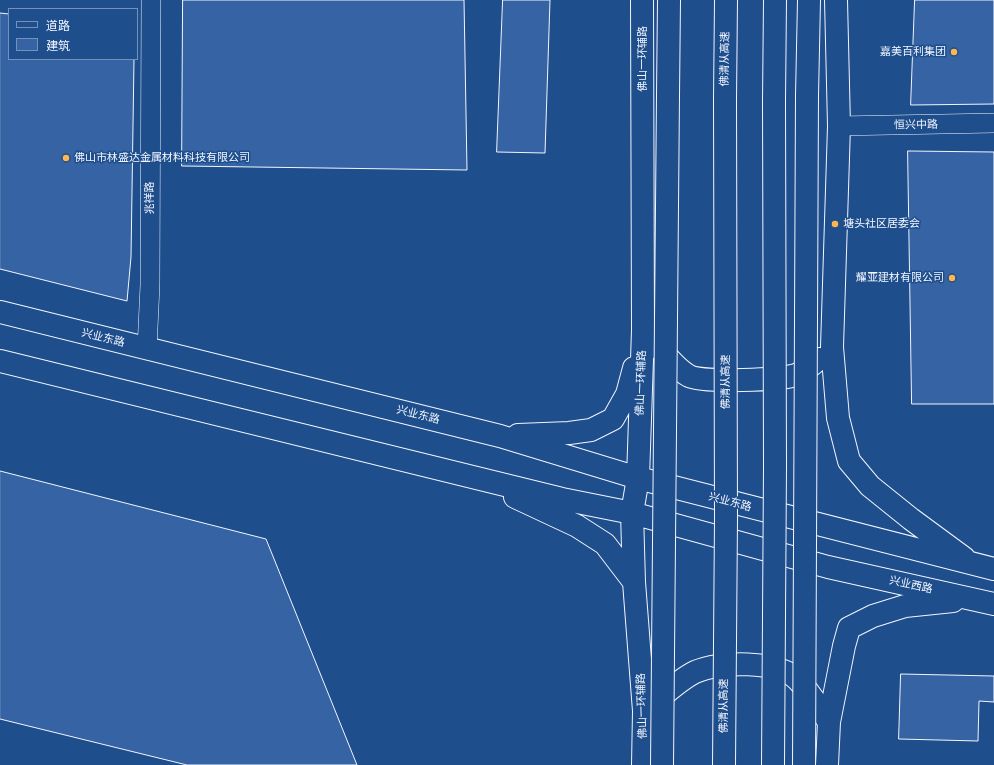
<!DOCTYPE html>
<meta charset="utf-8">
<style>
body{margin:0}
#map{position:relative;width:994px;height:765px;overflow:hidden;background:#1f4e8c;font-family:Figtree,"Noto Sans SC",sans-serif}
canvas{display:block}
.legend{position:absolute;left:8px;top:8px;width:130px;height:52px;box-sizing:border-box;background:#1f4e8c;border:1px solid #7391ba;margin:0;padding:5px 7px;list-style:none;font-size:12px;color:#f2f6ff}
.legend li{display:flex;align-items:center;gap:8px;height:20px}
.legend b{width:20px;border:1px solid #7391ba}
</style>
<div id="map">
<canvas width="994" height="765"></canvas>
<ul class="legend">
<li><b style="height:5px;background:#1f4e8c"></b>道路</li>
<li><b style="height:11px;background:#3563a3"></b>建筑</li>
</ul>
</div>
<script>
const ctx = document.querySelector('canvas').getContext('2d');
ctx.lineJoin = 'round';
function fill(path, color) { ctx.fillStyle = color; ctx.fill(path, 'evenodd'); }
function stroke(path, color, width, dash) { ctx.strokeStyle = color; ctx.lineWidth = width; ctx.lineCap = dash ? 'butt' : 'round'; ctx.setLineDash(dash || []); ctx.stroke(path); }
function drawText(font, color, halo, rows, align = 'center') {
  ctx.font = font + ' Figtree,"Noto Sans SC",sans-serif'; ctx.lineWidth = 3; ctx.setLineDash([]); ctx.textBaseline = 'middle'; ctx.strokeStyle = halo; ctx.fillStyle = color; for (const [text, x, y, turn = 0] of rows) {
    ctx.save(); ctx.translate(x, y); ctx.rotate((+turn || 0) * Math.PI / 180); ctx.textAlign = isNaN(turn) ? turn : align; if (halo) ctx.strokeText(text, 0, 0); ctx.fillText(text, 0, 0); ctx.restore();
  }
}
const building = new Path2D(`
 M183 0H464L467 170 182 166Z
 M503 0H550L545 153 497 152Z
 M915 0H994V104L911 105Z
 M0 13 9 14V59H134L131 257 127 301 0 269Z
 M908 151 994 152V404H912Z
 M0 471 266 539 357 765H187L0 719Z
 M901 674 994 676V702L979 701 978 741 899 739Z`);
fill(building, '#3563a3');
stroke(building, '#f2f6ff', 1);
const minor = new Path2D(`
 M839 126 994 123
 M147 349 150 285 151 0`);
const major = new Path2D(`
 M642 0 643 330 638 478 632 513 634 582 644 711 643 765
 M836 0 839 126 832 347 838 418 849 461 870 486 911 519 964 558
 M668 95 669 0
 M807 96 809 0
 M0 312 500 436 638 478 994 569
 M656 344C666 355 676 369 689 376 703 383 781 380 796 375 805 371 812 365 819 359
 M0 361 562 499 632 513 828 567 994 604
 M518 435 569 433 591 430 613 419 627 394 634 368
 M515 497 577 526 605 544 634 582
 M651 705C665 694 679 680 695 672 719 661 778 660 798 680 810 692 819 708 829 722
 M827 765 829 722 844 646 849 628 873 616 905 606 953 601`);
const highway = new Path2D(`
 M725 100 726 0
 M774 101 775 0`);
stroke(minor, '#f2f6ff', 20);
stroke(major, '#f2f6ff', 24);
stroke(highway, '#f2f6ff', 24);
stroke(minor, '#1f4e8c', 19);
stroke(major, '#1f4e8c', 22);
stroke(highway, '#1f4e8c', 22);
const majorBridge = new Path2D(`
 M662 765 668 95
 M804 765 807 96`);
const highwayBridge = new Path2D(`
 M724 765 726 519 725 100
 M773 765 775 466 774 101`);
stroke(majorBridge, '#f2f6ff', 24, []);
stroke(highwayBridge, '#f2f6ff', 24, []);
stroke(majorBridge, '#1f4e8c', 22);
stroke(highwayBridge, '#1f4e8c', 22);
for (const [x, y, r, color] of [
 [954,52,4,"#ffb74d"],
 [66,158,4,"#ffb74d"],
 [835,224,4,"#ffb74d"],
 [952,278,4,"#ffb74d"]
]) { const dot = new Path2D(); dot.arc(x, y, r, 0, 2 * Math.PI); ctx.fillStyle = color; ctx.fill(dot); stroke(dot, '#1f4e8c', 1.5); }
drawText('11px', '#f2f6ff', '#1f4e8c', [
 ["嘉美百利集团",946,52],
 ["佛山市林盛达金属材料科技有限公司",74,158,"left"],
 ["塘头社区居委会",843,224,"left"],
 ["耀亚建材有限公司",944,278]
], 'right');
drawText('11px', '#f2f6ff', '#1f4e8c', [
 ["佛山一环辅路",643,59,-90],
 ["佛清从高速",725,59,-89],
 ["恒兴中路",916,125,-1],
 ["兆祥路",150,198,-90],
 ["兴业东路",103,338,14],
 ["佛清从高速",726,382,-90],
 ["佛山一环辅路",641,383,-88],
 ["兴业东路",418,415,14],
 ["兴业东路",730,502,15],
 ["兴业西路",911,585,12],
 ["佛山一环辅路",642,706,-92],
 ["佛清从高速",724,706,-90]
]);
</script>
